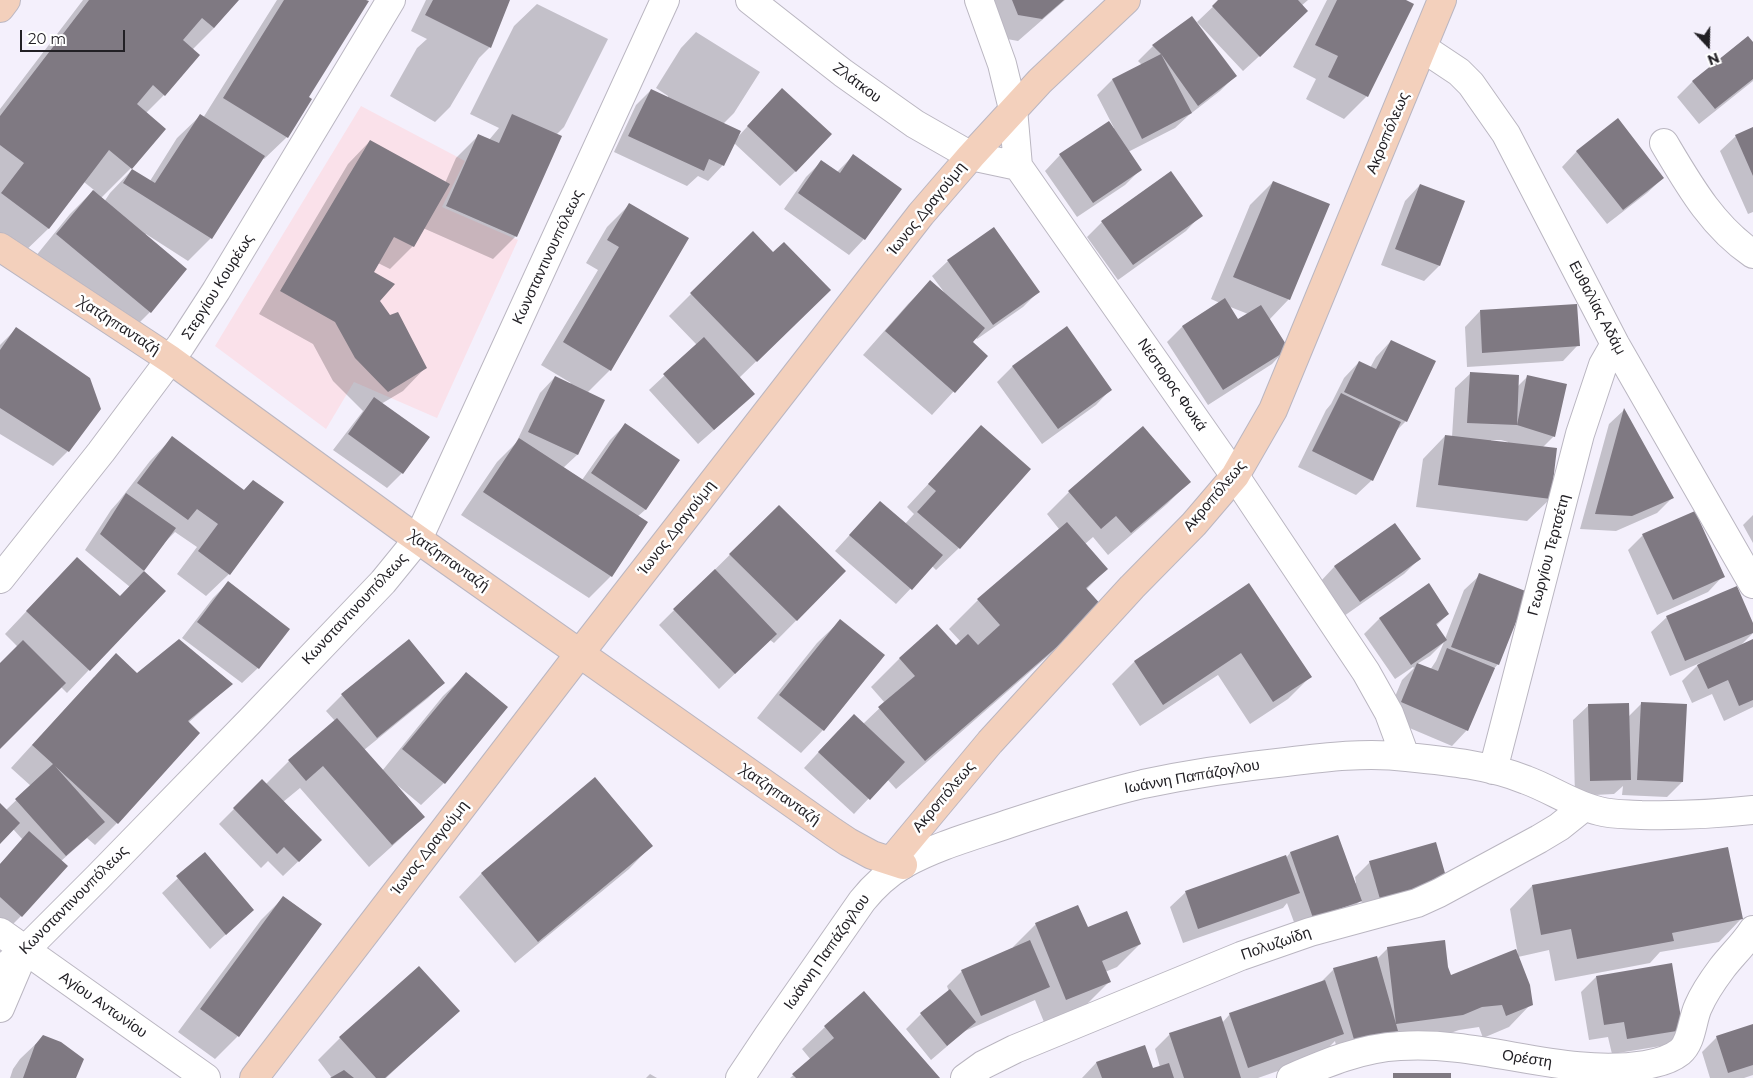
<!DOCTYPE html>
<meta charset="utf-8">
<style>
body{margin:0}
#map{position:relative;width:1753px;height:1078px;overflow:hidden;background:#f4f0fc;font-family:Montserrat,sans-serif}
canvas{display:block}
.north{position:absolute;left:1683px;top:20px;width:50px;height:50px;-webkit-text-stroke:4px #fff;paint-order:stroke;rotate:159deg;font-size:14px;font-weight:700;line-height:20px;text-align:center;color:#222025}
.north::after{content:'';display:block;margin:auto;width:18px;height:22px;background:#222025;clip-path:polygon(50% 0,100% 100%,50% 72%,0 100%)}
.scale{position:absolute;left:20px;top:30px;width:105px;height:22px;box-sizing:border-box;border:2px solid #222025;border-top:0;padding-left:6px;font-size:15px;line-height:18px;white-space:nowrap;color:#222025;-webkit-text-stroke:4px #fff;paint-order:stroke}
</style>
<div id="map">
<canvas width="1753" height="1078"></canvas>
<div class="north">N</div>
<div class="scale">20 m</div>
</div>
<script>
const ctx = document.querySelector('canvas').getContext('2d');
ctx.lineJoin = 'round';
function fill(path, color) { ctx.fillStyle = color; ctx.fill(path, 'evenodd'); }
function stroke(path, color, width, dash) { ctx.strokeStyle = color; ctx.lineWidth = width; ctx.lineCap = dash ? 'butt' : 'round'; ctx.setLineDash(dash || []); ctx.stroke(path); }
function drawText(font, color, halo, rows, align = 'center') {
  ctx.font = font + ' Montserrat,sans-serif'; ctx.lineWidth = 5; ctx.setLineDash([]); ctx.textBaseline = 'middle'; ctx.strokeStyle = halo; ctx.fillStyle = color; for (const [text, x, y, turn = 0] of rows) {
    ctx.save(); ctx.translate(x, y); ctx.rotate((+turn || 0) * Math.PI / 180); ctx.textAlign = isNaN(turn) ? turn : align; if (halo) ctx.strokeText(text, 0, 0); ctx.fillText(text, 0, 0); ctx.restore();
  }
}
fill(new Path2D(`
 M361 106 465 161 442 207 518 240 437 418 354 382 326 429 215 346Z`), '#fae1ea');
fill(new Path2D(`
 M83 0H237L214 28 192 50 198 55 164 95 146 113 164 129 131 168 101 198 104 202 110 193 132 170 150 181 177 138 200 116 203 118 277 0H364L307 98 287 137 264 159 262 158 211 238 188 261 146 234 145 235 150 312 128 334 35 257 70 214 94 190 84 182 48 229 19 257 0 243V109Z
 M426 0H508L490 47 479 58 450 107 435 122 390 96 417 48 427 39 411 31Z
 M980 0H1065L1018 41 996 37Z
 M1220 0H1308L1301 6 1291 27 1243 71 1197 22Z
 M1327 0H1403L1367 96 1344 119 1306 99 1316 79 1293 67Z
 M537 4 608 39 564 127 556 135 516 236 493 259 423 228 413 246 390 269 378 263 372 273 378 301 425 368 403 391 381 404 402 473 387 488 333 450 363 411 333 381 313 344 259 314 348 164 370 141 445 183 456 158 479 135 489 140 499 128 470 114 514 26Z
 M696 32 760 72 734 113 723 124 736 139 767 105 796 171 780 186 734 143 723 165 708 181 698 176 687 186 614 152 636 105 651 90 668 98V96L656 88 681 48Z
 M1747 37 1753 44V81L1699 124 1677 97 1692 82Z
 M1153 46 1235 76 1220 91 1189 115 1175 128 1128 152 1140 170 1125 185 1077 217 1045 171 1060 155 1114 128 1097 95 1112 80 1142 65 1138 61Z
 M1753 128V212L1748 214 1720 151 1736 136Z
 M1577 151 1663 178 1647 193 1607 224 1562 167Z
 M853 156 864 239 849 255 784 209 806 177 822 161 837 172Z
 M1273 182 1289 299 1269 320 1287 348 1272 364 1208 405 1167 342 1183 326 1220 303 1211 299 1250 205ZM1228 306 1248 314 1238 321Z
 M1420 185 1439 266 1424 281 1381 265 1405 201Z
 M629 205 610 370 587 393 603 400 577 455 563 468 582 480 610 440 625 425 678 461 645 510 637 517 611 576 589 598 461 515 497 462 516 443 540 393 555 377 570 384 571 383 541 365 598 270 586 263 607 227Z
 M1201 215 1186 231 1118 280 1087 237 1102 222Z
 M948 261 1038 292 1023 307 977 339 975 337 971 343 986 356 932 415 863 355 908 304 930 282 944 292 932 276Z
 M691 294 807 312 739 378 738 409 698 444 649 390 697 345 669 316Z
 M1480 311 1578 345 1563 361 1467 367 1465 327Z
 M1066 328 1111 389 1096 405 1042 444 997 382 1012 367Z
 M16 329 68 451 53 466 0 434V345Z
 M1391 341 1406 421 1394 433 1372 480 1356 495 1298 467 1326 410 1331 404 1344 378 1359 362 1370 368 1376 357Z
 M1471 373 1517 387 1527 377 1554 436 1542 448 1550 499 1527 521 1416 507 1423 459 1445 436 1452 437 1455 388ZM1491 440H1501L1508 442V444L1491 442Z
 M1624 410 1672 498 1657 513 1616 531 1580 529 1609 424Z
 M981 427 1029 470 959 548 936 570 932 566 896 604 835 551 880 502 905 524 914 514 907 507Z
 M172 438 243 491 253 481 229 574 206 596 177 574 197 547 175 532 165 542 143 571 164 591 67 693 61 687 0 748V664L18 647 5 634 55 581 119 598 130 587 85 550 111 510 119 501 150 461Z
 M1189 482 1167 504 1108 555 1093 537 1085 544 1106 569 1086 590 1072 635 896 789 887 779 854 814 804 768 838 731 863 724 885 703 871 687 900 658 955 647 961 642 949 629 978 600 1059 529 1047 514 1069 492Z
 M779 506 845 571 774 643 770 640 719 689 659 625Z
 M1753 515V543L1743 525Z
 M1643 535 1723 576 1708 592 1657 615 1628 550Z
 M1419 559 1404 574 1344 616 1320 582 1335 566Z
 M1480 575 1498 664 1493 670 1467 730 1452 746 1386 718 1402 680 1414 668 1413 667 1395 679 1364 634 1380 618 1448 614 1436 626 1445 639 1464 590ZM1444 642 1436 661 1430 670 1417 664 1430 656Z
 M228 583 288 629 258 668 242 683 182 638 213 598Z
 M1249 585 1310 677 1288 699 1250 724 1218 675 1140 726 1112 684 1134 662Z
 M1667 617 1753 626V633L1739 647 1753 641V707L1724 721 1712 694 1692 703 1682 681 1700 663 1670 676 1651 632Z
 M840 621 883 655 823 730 801 753 757 718 817 643Z
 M408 641 443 683 428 698 364 750 382 771 443 696 466 674 444 783 421 805 397 785 423 817 400 839 369 867 300 788 283 802 305 855 283 876 268 861 261 868 219 824 262 781 266 784 289 761 335 721 326 711 342 695Z
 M137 675 231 684 188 723 117 823 95 845 87 838 61 861 21 916 6 931 0 926V864L23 840 13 829 0 842V805L6 810 31 786 11 768 94 677Z
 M1642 703 1682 782 1667 797 1622 795 1623 786 1614 794 1575 796 1573 720 1589 705 1628 717Z
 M595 779 651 846 629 869 515 963 459 897 481 874Z
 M1338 836 1354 884 1356 883 1355 877 1370 862 1446 880 1365 913 1361 900 1345 916 1298 933 1287 903 1283 908 1183 943 1170 907 1186 892 1286 858 1290 853Z
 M204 854 252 910 210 949 162 893Z
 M1532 886 1741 919 1719 942 1660 952 1650 963 1555 981 1549 950 1518 957 1531 1004 1509 1027 1483 1038 1479 1027 1459 1030 1439 1037 1339 1058 1335 1041 1320 1056 1258 1078H1082L1096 1063 1152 1070 1160 1067 1155 1049 1170 1034 1222 1023 1230 1014 1321 982 1334 969 1377 959 1388 948 1446 968 1450 977 1518 955 1510 909Z
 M284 897 320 924 238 1036 215 1059 178 1032 261 920Z
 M1036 924 1087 929 1140 944 1117 967 1105 972 1109 982 1087 1004 1044 1022 1035 1000 965 1031 931 1060 906 1029 921 1014 949 992 947 986 962 971 1014 949 1013 947Z
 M1596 977 1682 1029 1667 1045 1612 1054 1608 1037 1589 1040 1581 992Z
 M864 993 938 1078H790L811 1060 802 1049 825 1027Z
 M458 1011 386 1078H332L318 1060 340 1038Z
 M1753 1025V1075L1744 1078H1710L1702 1052 1717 1037Z
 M43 1037 75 1078H10L13 1069 20 1059Z
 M650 1074 657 1078H646Z`), '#0003');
fill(new Path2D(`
 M89 0H239L214 28 202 18 183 40 200 55 165 96 153 85 137 104 166 129 132 169 109 150 49 229 1 193 24 163 0 145V116Z
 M284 0H366L369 1 309 97 312 99 288 138 223 98Z
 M433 0H510L491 48 425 15Z
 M1012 0H1064L1042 19 1018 15Z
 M1218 0H1298L1308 11 1260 57 1212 6Z
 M1337 0H1406L1414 4 1368 97 1328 77 1338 56 1315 45Z
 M1192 16 1237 76 1198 106 1161 54 1152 45Z
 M1748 36 1753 42V79L1715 109 1692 81Z
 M1161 54 1192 113 1142 139 1112 79Z
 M782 88 832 134 796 172 747 126Z
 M651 89 741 131 724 166 709 159 704 171 628 136Z
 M200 114 265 156 212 239 123 183 132 169 155 183Z
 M512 114 562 136 517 237 446 206 478 134 499 143Z
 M1618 118 1664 178 1623 210 1576 151Z
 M1109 121 1142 170 1093 203 1059 154Z
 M1753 127V176L1735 135Z
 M370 140 450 184 414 247 394 237 374 272 395 284 380 301 390 315 398 312 427 368 388 392 355 358 335 322 280 291Z
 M853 154 902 189 865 240 798 193 821 160 840 173Z
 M1171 171 1203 216 1133 265 1101 221Z
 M1273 181 1330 204 1290 300 1233 277Z
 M1420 184 1465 201 1440 266 1395 249Z
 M93 190 187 269 151 313 56 234Z
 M629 203 689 238 611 371 563 342 619 247 607 240Z
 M994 227 1040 292 993 325 947 260Z
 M753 231 773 252 784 242 831 290 757 362 690 293Z
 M930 280 985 328 973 342 988 356 955 393 885 331Z
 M1225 298 1238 319 1261 305 1289 349 1223 390 1182 326Z
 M1577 304 1580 346 1482 353 1480 310Z
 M1067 326 1112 390 1058 429 1012 366Z
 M16 327 90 378 101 409 69 452 0 408V350Z
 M704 337 755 394 714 430 663 374Z
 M1391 340 1436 361 1407 422 1344 392 1359 361 1376 369Z
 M1470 372 1519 375 1517 425 1467 423Z
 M1527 375 1567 384 1555 437 1517 425Z
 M555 376 605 400 578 455 528 432Z
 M1341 393 1401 422 1373 481 1312 451Z
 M374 397 430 437 403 474 348 434Z
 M1624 408 1674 498 1632 516 1595 514Z
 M625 423 680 460 646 510 591 473Z
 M981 425 1031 469 960 549 917 512 936 491 928 484Z
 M1143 426 1191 482 1131 533 1116 516 1101 529 1068 491Z
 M1445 435 1557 448 1551 499 1438 485Z
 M172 436 244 490 253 480 284 502 230 575 198 551 218 524 197 509 188 520 137 483Z
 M519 438 648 522 612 577 483 492Z
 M126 493 176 528 144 571 100 534Z
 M880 501 943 555 912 590 849 535Z
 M779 505 846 571 797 621 729 554Z
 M1695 511 1725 577 1673 600 1642 534Z
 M1067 522 1108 569 1086 588 1103 607 925 761 878 707 915 676 899 658 937 624 956 645 968 634 978 645 1000 625 977 599Z
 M1395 523 1421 559 1360 602 1334 566Z
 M77 557 120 596 144 571 166 591 90 671 26 611Z
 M715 569 777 634 735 674 673 609Z
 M1479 573 1528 592 1499 665 1451 647Z
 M228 581 290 629 259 669 197 622Z
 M1249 583 1312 677 1273 702 1241 653 1163 705 1134 661Z
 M1429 583 1449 614 1436 624 1447 640 1411 665 1379 618Z
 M1737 586 1753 623V633L1685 661 1666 616Z
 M840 619 885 655 824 731 779 695Z
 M179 639 233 684 188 721 200 733 118 824 55 766 105 822 66 856 15 799 53 764 32 745 116 653 137 673Z
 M409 639 445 683 377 738 341 694Z
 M1753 639V700L1739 706 1728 680 1708 689 1697 665Z
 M23 640 66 683 0 749V663Z
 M1447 648 1495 668 1468 731 1401 702 1417 663 1438 671Z
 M466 672 508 707 445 784 402 749Z
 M1641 702 1687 704 1683 782 1637 780Z
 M1629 703 1631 780 1590 781 1588 704Z
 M854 714 905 762 870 800 818 752Z
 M337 718 425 817 392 845 323 766 306 781 288 760Z
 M595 777 653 846 538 942 481 873Z
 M262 779 322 840 299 862 284 847 277 854 233 808Z
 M0 803 20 823 0 844Z
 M29 831 68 866 22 917 0 897V864Z
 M1338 835 1362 901 1313 918 1290 852Z
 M1436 842 1447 880 1380 899 1369 861Z
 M1728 847 1743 919 1672 933 1674 941 1577 959 1571 929 1541 935 1532 885Z
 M205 852 254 910 226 935 176 876Z
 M1286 855 1300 893 1198 929 1185 891Z
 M283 896 322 924 239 1037 200 1009Z
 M1078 905 1088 927 1127 911 1141 944 1102 961 1111 982 1066 1000 1035 923Z
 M1030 940 1050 987 981 1016 961 970Z
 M1445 940 1448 967 1451 975 1516 949 1530 985 1533 1005 1506 1016 1502 1005 1482 1007 1463 1015 1396 1024 1387 947Z
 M1377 956 1398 1031 1355 1043 1333 968Z
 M1672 963 1683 1030 1627 1039 1624 1022 1604 1025 1596 976Z
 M419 966 460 1011 385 1078H376L339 1037Z
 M1325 980 1344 1034 1248 1068 1229 1013Z
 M950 989 976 1022 947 1046 920 1013Z
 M864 991 940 1078H796L792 1074 834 1038 824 1026Z
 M1221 1016 1241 1078H1184L1169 1033Z
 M1753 1024V1065L1728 1073 1716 1036Z
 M43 1035 61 1042 84 1059 76 1078H23L35 1045Z
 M1145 1045 1153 1068 1169 1063 1174 1078H1102L1096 1062Z
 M344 1070 354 1078H330Z
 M1393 1073H1451V1078H1393Z`), '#7f7982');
const street = new Path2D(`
 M750 0 843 73 915 124 971 156 1018 166
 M979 0 1002 64 1013 109 1018 166 1235 476 1366 672 1389 713 1405 756
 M1423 48 1459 72 1471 84 1506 134 1615 344 1753 584
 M1664 143C1689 185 1712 226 1753 254
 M0 579 101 452 181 345 216 291 391 0
 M1493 770 1580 434 1603 365 1615 344
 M0 932 206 1078
 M0 971 25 950 98 877 252 719 383 582 418 539 665 0
 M0 1008 23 954
 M740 1078 768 1036 862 901C874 886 887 874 904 864 936 846 973 836 1008 824 1053 809 1097 795 1143 784 1190 774 1238 767 1286 762 1326 757 1367 752 1407 757 1447 761 1489 765 1526 780 1551 789 1573 805 1599 811 1612 815 1627 814 1641 815 1679 816 1716 814 1753 810
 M965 1078 983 1065 1015 1049 1241 956 1310 932 1417 903 1439 893 1539 839 1559 827 1584 807
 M1291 1078C1326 1063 1361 1048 1400 1046 1482 1040 1562 1078 1645 1065 1658 1063 1670 1060 1680 1052 1692 1042 1692 1020 1698 1007 1704 993 1713 980 1722 968 1732 955 1744 944 1753 930`);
const secondary = new Path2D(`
 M0 8 6 0
 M0 247 171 360 399 526 833 832 848 842 872 855 903 865
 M891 861 990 742 1132 587 1194 524 1235 476 1273 410 1442 0
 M254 1078 580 653 921 214 971 156 1040 81 1126 0`);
stroke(street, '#bab6c1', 30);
stroke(secondary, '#bab6c1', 30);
stroke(street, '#fff', 28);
stroke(secondary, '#f3d0bc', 28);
drawText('15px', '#222025', '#fff', [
 ["Ζλάτκου",857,83,37],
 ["Ακροπόλεως",1388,133,-67],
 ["Ίωνος Δραγούμη",927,209,-51],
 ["Κωνσταντινουπόλεως",548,257,-65],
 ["Στεργίου Κουρέως",218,287,-58],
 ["Ευθαλίας Αδάμ",1597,308,62],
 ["Χατζηπανταζή",119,326,33],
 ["Νέστορος Φωκά",1172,385,55],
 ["Ακροπόλεως",1215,496,-50],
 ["Ίωνος Δραγούμη",677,528,-52],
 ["Γεωργίου Τερτσέτη",1549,555,-75],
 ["Χατζηπανταζή",449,561,35],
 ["Κωνσταντινουπόλεως",355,609,-47],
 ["Ιωάννη Παπάζογλου",1192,777,-10],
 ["Χατζηπανταζή",780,795,35],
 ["Ακροπόλεως",944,797,-50],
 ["Ίωνος Δραγούμη",430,848,-52],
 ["Κωνσταντινουπόλεως",74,900,-45],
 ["Πολυζωίδη",1276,944,-19],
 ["Ιωάννη Παπάζογλου",827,952,-55],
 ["Αγίου Αντωνίου",103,1005,35],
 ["Ορέστη",1527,1059,9]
]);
</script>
